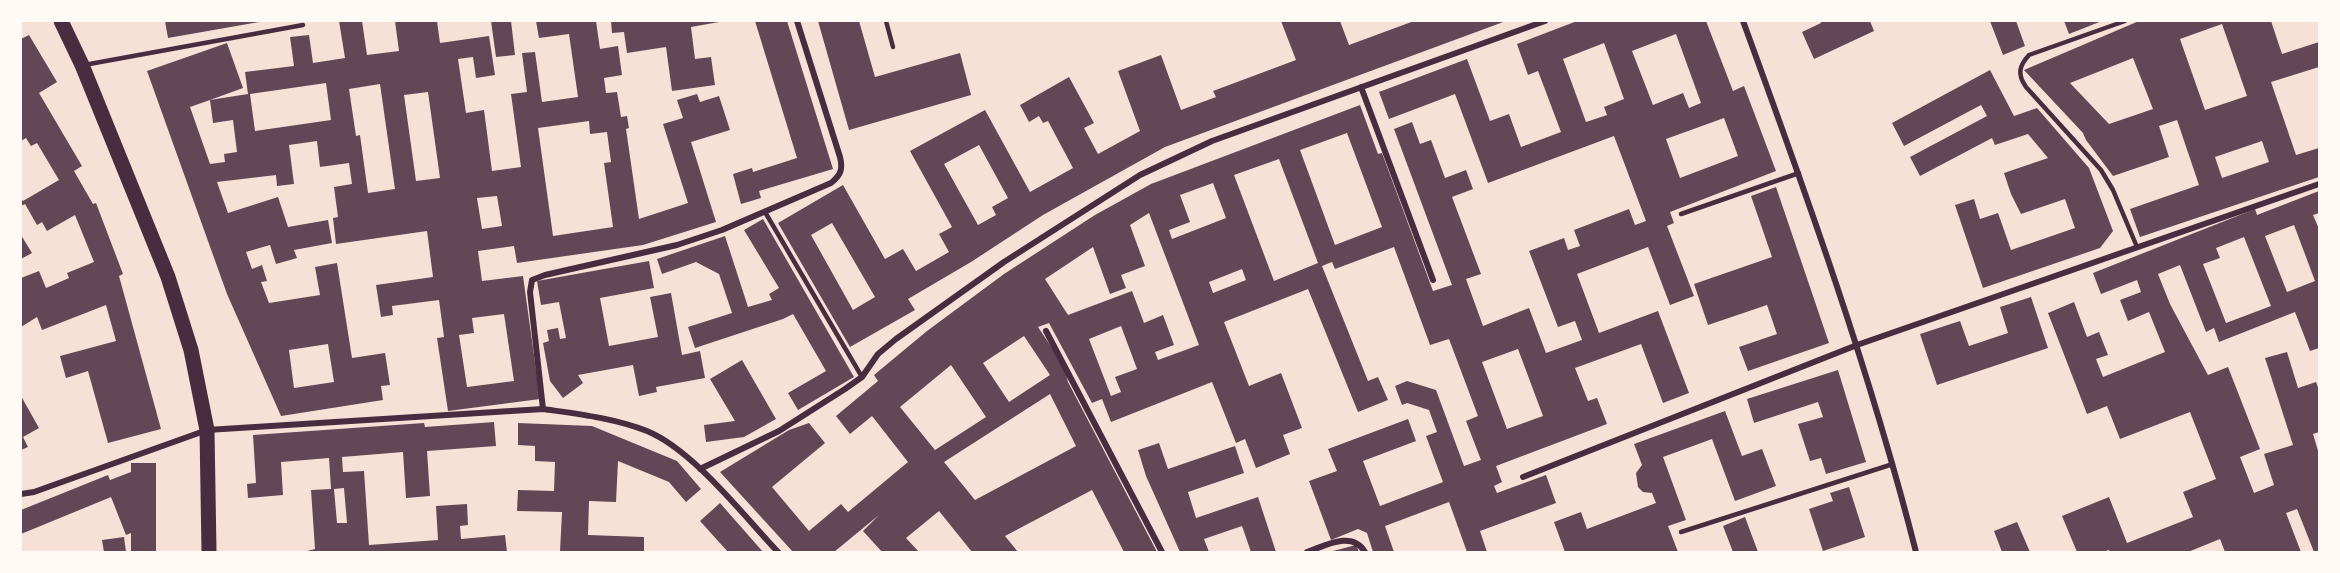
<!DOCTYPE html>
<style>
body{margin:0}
#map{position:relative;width:2340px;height:573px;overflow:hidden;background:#f7e1d7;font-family:Barlow,sans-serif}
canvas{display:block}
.frame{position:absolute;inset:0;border:22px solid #fffaf5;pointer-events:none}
</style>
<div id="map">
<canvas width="2340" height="573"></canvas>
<div class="frame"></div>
</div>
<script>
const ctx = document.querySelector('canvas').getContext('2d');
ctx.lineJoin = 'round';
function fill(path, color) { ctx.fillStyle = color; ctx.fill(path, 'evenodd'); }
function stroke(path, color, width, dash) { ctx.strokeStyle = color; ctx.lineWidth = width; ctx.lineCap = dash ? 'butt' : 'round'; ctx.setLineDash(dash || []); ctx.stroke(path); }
fill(new Path2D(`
 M165 21H259V22L168 38Z
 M339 21H362L367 55 399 51 395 21H437L440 43 489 36 495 75 476 78 473 57 458 59 466 113 484 110 492 171 521 167 511 94 527 92 522 53 535 52 542 102 578 97 569 34 539 38 536 21H596L600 49 618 46 622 75 604 78 606 93 617 92 621 117 627 116 629 128 626 129 639 219 688 203 663 124 683 118 677 100 697 94 700 102 719 96 730 130 691 142 716 222 643 245 517 263 514 246 478 251 482 281 523 276 540 399 448 411 437 338 444 337 439 300 392 306 393 315 381 317 376 285 433 277 427 231 336 244 333 218 338 217 334 187 352 184 349 163 320 167 317 141 289 145 294 184 277 186 276 175 217 182 228 213 278 197 288 227 328 220 332 243 294 250 297 258 276 264 270 245 246 252 252 269 262 265 267 281 261 282 269 303 320 295 315 267 337 263 352 358 385 353 390 385 381 386 383 400 281 416 227 294 147 71 227 43 243 88 210 100 190 107 210 164 225 162 224 154 237 152 233 120 213 123 210 100 248 94 245 72 294 66 290 37 309 35 313 63 345 58ZM326 83 331 120 255 131 250 94ZM380 84 395 189 368 193 360 135 356 136 349 89ZM428 92 440 178 416 181 404 95ZM589 121 590 134 607 132 611 162 604 163 613 227 553 236 538 128ZM497 196 502 226 482 229 477 198ZM504 314 514 381 467 387 459 335 474 333 472 318ZM328 344 334 382 294 388 289 350Z
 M491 21H511L515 55 496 57Z
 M611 21H725L691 27 695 59 711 57 715 85 672 91 666 47 627 53 624 32 612 33Z
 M755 21H787L833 169 759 191 761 198 741 204 733 174 752 168 753 172 797 158Z
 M818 21H859L875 77 960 53 971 95 849 130Z
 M1281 21H1340L1349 45 1414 21H1506L1165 147 1043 215 971 262 908 299 915 310 850 347 778 223 843 185 885 259 903 249 916 271 949 252 939 234 952 227 910 151 985 110 1030 192 1073 168 1048 121 1043 123 1039 116 1029 122 1020 105 1069 77 1094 123 1084 128 1098 154 1140 131 1118 71 1161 55 1181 110 1216 97 1213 91 1296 60ZM979 145 1008 198 992 207 996 215 978 225 944 164ZM832 223 875 297 853 310 811 235Z
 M1577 21H1706L1733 91 1744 86 1776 171 1670 212 1674 223 1667 226 1694 296 1670 305 1648 247 1577 274 1599 333 1658 311 1689 393 1663 403 1641 344 1575 368 1588 401 1597 398 1607 424 1496 466 1502 482 1494 486 1497 493 1546 475 1556 503 1480 531 1487 552H1467L1449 502 1385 526 1394 552H1373L1367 533 1358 529 1331 540 1309 481 1337 471 1328 449 1408 419 1416 441 1363 461 1380 506 1443 482 1426 436 1437 432 1429 410 1407 403 1402 405 1395 386 1407 381 1436 390 1464 466 1481 460 1466 421 1478 416 1449 339 1430 345 1394 247 1335 269 1332 262 1322 266 1368 381 1378 377 1388 400 1358 412 1308 289 1224 322 1249 386 1281 373 1302 428 1283 435 1290 454 1256 468 1245 439 1236 443 1212 382 1111 422 1102 399 1092 403 1049 323 1038 327 1064 366 1068 382 1157 552H1124L1092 490 1005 536 1018 552H972L939 511 906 538 919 552H882L863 531 879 515 834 552H793L720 472 789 430 809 423 825 443 772 487 809 531 841 504 848 512 908 462 872 416 850 434 836 416 878 381 874 375 927 331 1004 274 1095 215 1151 184 1360 105 1378 154 1382 153 1433 291 1452 285 1394 129 1412 122 1420 144 1431 140 1445 178 1466 170 1473 189 1452 197 1481 274 1466 279 1483 326 1529 308 1546 353 1582 340 1575 321 1558 327 1529 251 1564 238 1568 250 1580 246 1574 230 1629 209 1635 225 1646 221 1614 136 1488 183 1455 94 1389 119 1379 92 1467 59 1490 121 1509 114 1521 147 1561 132 1538 71 1528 75 1517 44ZM1676 34 1701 103 1689 108 1683 93 1653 105 1632 51ZM1604 43 1624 99 1604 107 1607 115 1586 122 1563 59ZM1724 118 1738 156 1680 178 1666 139ZM1347 133 1382 227 1335 245 1300 150ZM1279 159 1318 263 1274 281 1234 175ZM1213 183 1226 218 1172 239 1169 230 1190 222 1180 195ZM1149 213 1199 345 1158 360 1155 352 1174 345 1163 315 1144 323 1132 291 1068 315 1045 279 1093 247 1110 294 1126 288 1121 275 1145 266 1130 225ZM1242 269 1246 280 1213 293 1209 282ZM1121 326 1137 369 1115 377 1121 392 1111 396 1089 339ZM1024 336 1050 375 1009 402 983 363ZM1518 349 1543 416 1507 429 1482 362ZM951 365 986 417 935 450 900 407ZM1050 394 1076 446 975 500 944 462Z
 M1820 21H1870L1874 31 1814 59 1802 32 1821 23Z
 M1990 21H2016L2025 46 2003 55Z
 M2064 21H2102L2069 34Z
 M2139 21H2271L2282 54 2319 42V67L2271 82 2296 155 2319 148V177L2140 237 2130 209 2199 185 2177 120 2159 126 2169 157 2113 176 2086 140 2083 133 2024 70ZM2222 24 2247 96 2205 110 2180 39ZM2133 58 2153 109 2109 124 2070 83ZM2262 141 2269 162 2222 178 2215 157Z
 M29 35 57 82 39 93 82 166 74 171 93 204 96 203 123 274 119 276 161 429 108 443 88 371 66 378 60 356 116 341 106 305 42 330 37 317 21 327V278L39 271 46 288 69 278 67 273 94 262 75 215 47 231 42 222 37 225 25 204 21 206V198L23 201 59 180 37 143 31 146 26 138 21 141V39Z
 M1990 70 2014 116 2037 108 2089 168 2113 231 2100 248 1983 288 1955 205 1974 199 1980 219 1998 213 2011 250 2075 228 2065 199 2021 214 2011 194 2004 173 2048 158 2028 134 1995 145 1992 138 1920 176 1910 157 1987 116 1981 105 1904 146 1892 123Z
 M1776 187 1829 343 1748 371 1739 347 1777 334 1767 305 1708 325 1694 284 1772 257 1751 196Z
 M2319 191V213L2313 215 2319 229V348L2310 351 2295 312 2219 342 2214 328 2206 332 2180 265 2158 274 2170 304 2208 375 2228 367 2260 449 2240 457 2254 493 2274 485 2264 454 2293 445 2265 358 2287 352 2298 388 2316 382 2319 390V432L2313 434 2319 454V552H2314L2297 509 2286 513 2301 552H2225L2220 539 2188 552H2110L2109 550 2103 552H2077L2062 516 2109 497 2127 543 2193 517 2183 492 2216 479 2190 412 2120 439 2107 406 2087 414 2048 313 2074 302 2087 337 2099 332 2108 355 2096 359 2103 377 2165 352 2149 312 2128 321 2120 300 2141 292 2137 280 2101 294 2093 273 2255 209 2257 215ZM2294 225 2315 281 2287 292 2265 236ZM2244 237 2271 306 2226 323 2203 264 2220 258 2216 248Z
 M763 219 854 377 798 410 788 393 826 371 793 314 783 319 695 348 688 327 732 313 719 274 696 262 662 274 657 259 725 236 748 307 772 300 769 294 779 288 744 230Z
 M21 235 32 253 21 259Z
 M649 261 654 288 600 298 609 346 658 337 650 297 671 293 682 355 700 351 705 378 656 387 657 392 639 396 633 365 578 375 583 383 563 398 550 381 543 343 549 341 547 330 558 328 560 339 566 338 559 302 541 305 537 281Z
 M2031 297 2048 348 1937 385 1920 334 1960 321 1969 346 2008 333 2000 307Z
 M742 360 776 419 744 437 706 442 704 425 735 421 710 379Z
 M1838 370 1866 462 1826 474 1821 458 1810 461 1798 424 1823 417 1818 402 1754 423 1747 399Z
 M21 396 39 428 23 437 28 447 21 450Z
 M1725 411 1742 456 1762 449 1776 486 1735 501 1712 439 1663 457 1686 520 1668 526 1678 552H1565L1554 522 1581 512 1587 529 1656 503 1652 493 1643 492 1638 487 1636 473 1642 465 1634 444Z
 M494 422 496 446 427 451 430 496 406 498 403 452 342 457 343 472 364 471 369 545 438 540 436 506 467 504 468 525 460 526 461 539 505 535 507 552H303L315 549 311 490 331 489 329 458 281 462 283 495 248 498 247 484 256 483 253 435 424 423 425 427ZM344 488 347 523H337L334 489Z
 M518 423 592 426 677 461 701 489 686 502 669 482 618 461 616 502 589 501 588 535 644 537V552H560L562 512 517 511 518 490 554 491 555 462 535 461V446L518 445Z
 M1159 443 1168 469 1235 446 1244 473 1188 492 1196 518 1258 497 1276 552H1251L1242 526 1204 539 1209 552H1180L1146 476 1138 450Z
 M131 463H156V552H131V533L126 535 111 497 21 534V510L108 475 110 480 131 472Z
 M1849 487 1865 537 1823 551 1809 509 1833 501 1830 493Z
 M720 503 763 552H728L700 521Z
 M1745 517 1758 552H1733L1723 526Z
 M2017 522 2030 552H2002L1994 531Z
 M124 537 126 552H104L102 540Z
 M1356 545 1359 552H1333V551Z`), '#644757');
stroke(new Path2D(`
 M886 21 893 47
 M2125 21 2029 55C2019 66 2017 74 2026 87L2101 170 2113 190 2137 247
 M84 65 303 25
 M765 212 862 377
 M1681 214 1799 173
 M1681 532 1893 464`), '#4a2c40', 4.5);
stroke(new Path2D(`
 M1743 21C1807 196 1870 371 1916 552
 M1361 87 1433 280
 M1046 331 1162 552
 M543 409 530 292 532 280 545 275 677 245 722 230 831 183C841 175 843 169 840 157L797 21
 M700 469 779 431 845 389 862 377 878 354 896 339 1004 262 1140 175 1212 141 1545 21
 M1523 477 1857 345 2319 184
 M21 494 34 492 207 430 543 409C578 414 614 418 647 431 693 450 743 515 778 552
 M1307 552C1325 546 1352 530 1365 552`), '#4a2c40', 6);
stroke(new Path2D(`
 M61 21 82 65 168 277 191 350 207 430 209 552`), '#4a2c40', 15);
</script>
